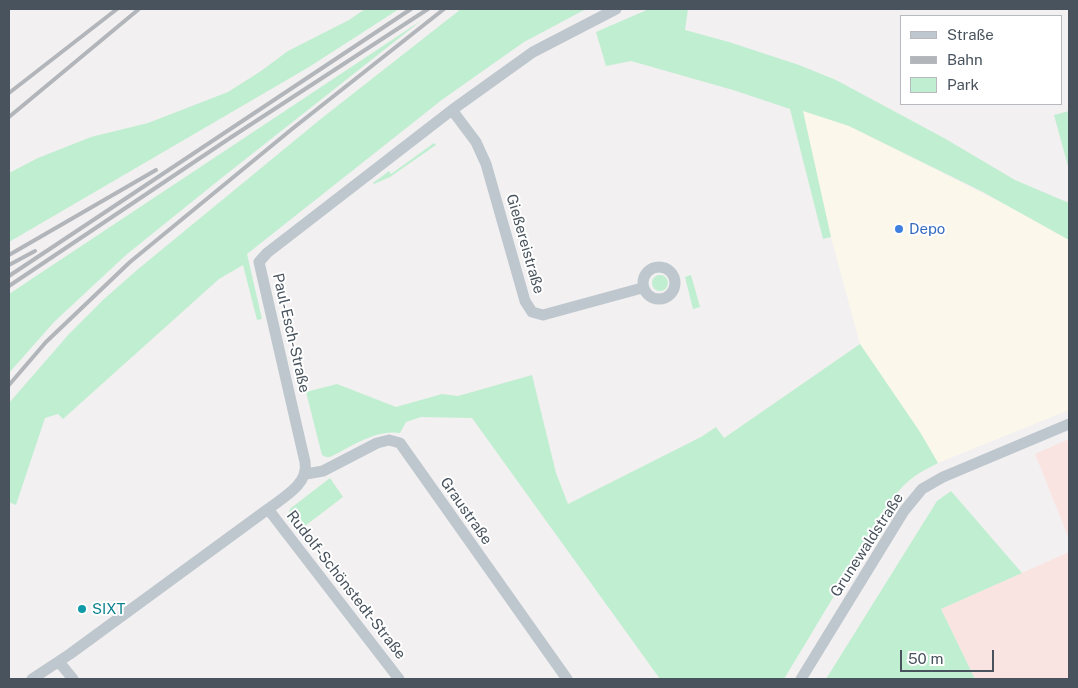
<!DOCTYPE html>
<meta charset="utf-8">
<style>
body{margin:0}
#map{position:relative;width:1078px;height:688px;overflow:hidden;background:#f2f0f0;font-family:"Public Sans",sans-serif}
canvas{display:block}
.frame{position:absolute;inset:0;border:10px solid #48535d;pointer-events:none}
.legend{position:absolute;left:900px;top:15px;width:162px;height:90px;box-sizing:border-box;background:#fff;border:1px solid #b6babe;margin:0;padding:6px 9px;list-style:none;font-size:15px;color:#48535d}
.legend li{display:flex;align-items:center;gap:10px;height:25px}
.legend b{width:25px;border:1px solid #b6babe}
.scale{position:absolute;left:900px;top:650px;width:94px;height:22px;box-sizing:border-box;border:2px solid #48535d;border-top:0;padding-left:6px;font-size:15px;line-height:18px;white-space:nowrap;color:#48535d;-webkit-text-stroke:4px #fff;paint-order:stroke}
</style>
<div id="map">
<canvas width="1078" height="688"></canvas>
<div class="frame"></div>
<ul class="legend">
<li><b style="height:6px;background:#bec7ce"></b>Straße</li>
<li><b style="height:6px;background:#b2b5ba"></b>Bahn</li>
<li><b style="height:14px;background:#c0eed1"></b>Park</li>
</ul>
<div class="scale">50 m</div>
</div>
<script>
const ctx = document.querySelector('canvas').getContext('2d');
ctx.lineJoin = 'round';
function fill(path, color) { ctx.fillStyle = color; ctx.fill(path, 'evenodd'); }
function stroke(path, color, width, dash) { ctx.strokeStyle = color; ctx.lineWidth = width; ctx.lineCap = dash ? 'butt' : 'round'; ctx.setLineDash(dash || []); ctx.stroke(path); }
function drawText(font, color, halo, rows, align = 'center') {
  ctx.font = font + ' "Public Sans",sans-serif'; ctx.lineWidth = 4; ctx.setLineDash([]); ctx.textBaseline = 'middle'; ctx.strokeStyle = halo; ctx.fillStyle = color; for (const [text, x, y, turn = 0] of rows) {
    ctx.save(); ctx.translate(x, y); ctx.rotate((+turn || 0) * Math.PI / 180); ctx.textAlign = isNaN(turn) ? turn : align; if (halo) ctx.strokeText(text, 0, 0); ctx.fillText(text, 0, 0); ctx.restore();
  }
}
fill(new Path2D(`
 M802 110 849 126 1022 213 1069 240V410L938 463 920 432 860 344 831 237Z`), '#fcf7eb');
fill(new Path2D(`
 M1069 439V539L1035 454Z
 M1069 552V679H975L941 609Z`), '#fae4e2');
fill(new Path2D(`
 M365 9H399L309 67 9 242V173L38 158 91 137 148 123 228 92 261 71 288 51 349 20Z
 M461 9H586L524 42 443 99 247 254 262 319 257 320 243 265 219 279 63 419 58 414 45 418 16 505 9 502V403L69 334 103 300 137 270 322 118Z
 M649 9H688L685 30 729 42 799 65 836 80 944 138 1015 180 1069 203V240L981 191 849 126 803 111 831 237 823 239 790 109 733 90 631 61 606 66 596 32Z
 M422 20 219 180 126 255 54 322 9 373V294Z
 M1069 111V170L1054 115Z
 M434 143 436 145 390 177 374 184 373 183 389 171 391 174Z
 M691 275 700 307 693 309 685 277Z
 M652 283a8 8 0 1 1 16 0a8 8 0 1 1-16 0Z
 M860 344 920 432 938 463C916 474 908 479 893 498L784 679H660L472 418 421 417 406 422 400 433C375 429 351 447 330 457H326L322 455 306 392 337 384 396 407 442 394 458 396 532 375 556 473 568 504 701 437 716 427 724 438Z
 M330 478 343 497 297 532 286 517 291 508Z
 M951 491 1022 573 941 609 975 679H826L937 501Z`), '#c0eed1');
stroke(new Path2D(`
 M452 110 476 142 486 164 525 301 532 312 543 315 642 288
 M643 283a16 16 0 1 1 32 0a16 16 0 1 1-32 0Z
 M306 474 323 471 377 443 389 440 400 443 567 679
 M268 509 399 679
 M59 662 73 679
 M32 679 70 654 268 509C284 497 309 484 305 462L259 262 267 253 452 110 533 52 616 9
 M801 679 904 511 922 489 943 477 1069 424`), '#bec7ce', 11);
stroke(new Path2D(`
 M9 93 117 9
 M9 117 139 9
 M9 255 156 170
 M9 265 35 251
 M9 276 411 9
 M9 286 230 138 428 9
 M9 385 46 342 130 262 292 129 444 9`), '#b2b5ba', 4);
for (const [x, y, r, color] of [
 [899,229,5,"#3f7fe0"],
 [82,609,5,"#0f9aa8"]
]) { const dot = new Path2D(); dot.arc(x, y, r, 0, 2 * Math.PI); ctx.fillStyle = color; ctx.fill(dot); stroke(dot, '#fff', 2); }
drawText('15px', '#366cbe', '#fff', [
 ["Depo",909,229]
], 'left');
drawText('15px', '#48535d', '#fff', [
 ["Gießereistraße",525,244,74],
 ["Paul-Esch-Straße",291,333,77],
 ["Graustraße",466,511,55],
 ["Grunewaldstraße",867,545,-57],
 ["Rudolf-Schönstedt-Straße",346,585,52]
]);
drawText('15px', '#0d838f', '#fff', [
 ["SIXT",92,609]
], 'left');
</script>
